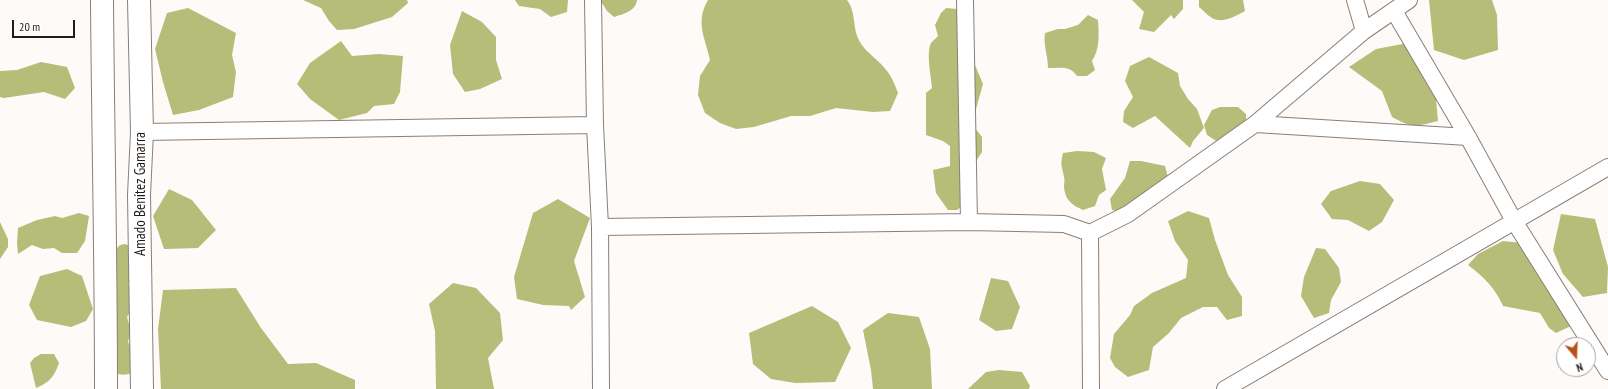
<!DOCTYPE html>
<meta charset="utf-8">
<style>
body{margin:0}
#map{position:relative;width:1608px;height:389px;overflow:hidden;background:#fefaf7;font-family:"PT Sans Narrow",sans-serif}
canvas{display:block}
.north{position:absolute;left:1556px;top:337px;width:40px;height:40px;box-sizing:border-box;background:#fff;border:1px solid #a6a4a3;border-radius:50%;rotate:161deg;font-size:11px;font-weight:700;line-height:16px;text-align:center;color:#201c19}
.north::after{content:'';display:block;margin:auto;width:14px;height:18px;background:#b55317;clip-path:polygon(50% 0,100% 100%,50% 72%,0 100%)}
.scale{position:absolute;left:12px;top:20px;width:63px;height:18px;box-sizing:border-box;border:2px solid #201c19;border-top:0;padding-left:5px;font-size:12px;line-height:14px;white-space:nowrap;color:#201c19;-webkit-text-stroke:3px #fff;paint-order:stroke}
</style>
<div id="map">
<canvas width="1608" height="389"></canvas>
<div class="north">N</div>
<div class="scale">20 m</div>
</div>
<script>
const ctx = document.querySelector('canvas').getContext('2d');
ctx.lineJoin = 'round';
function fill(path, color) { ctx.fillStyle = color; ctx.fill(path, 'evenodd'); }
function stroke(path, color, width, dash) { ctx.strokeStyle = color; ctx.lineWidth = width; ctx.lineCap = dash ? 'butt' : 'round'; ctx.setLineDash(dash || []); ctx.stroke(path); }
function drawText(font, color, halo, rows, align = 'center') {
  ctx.font = font + ' "PT Sans Narrow",sans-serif'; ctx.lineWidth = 4; ctx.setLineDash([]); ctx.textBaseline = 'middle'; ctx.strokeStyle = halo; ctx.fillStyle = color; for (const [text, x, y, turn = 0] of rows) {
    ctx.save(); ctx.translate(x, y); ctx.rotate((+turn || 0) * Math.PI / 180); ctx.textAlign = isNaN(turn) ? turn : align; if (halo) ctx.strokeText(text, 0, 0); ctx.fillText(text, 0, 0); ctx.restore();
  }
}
fill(new Path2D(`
 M303 0H407L408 3 392 17 354 29 337 30 329 21 321 8Z
 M515 0H568L567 12 551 17 540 9 519 6Z
 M600 0H637C636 11 623 14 614 17L607 11Z
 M708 0H847C855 10 853 24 857 36 862 49 872 55 881 64 890 73 894 82 898 93L890 111 873 112 836 108 810 116H791L754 127 736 129 720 123 705 113 698 95 700 76 710 60C705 37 695 22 708 0Z
 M1132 0H1183V9L1174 19 1171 15 1154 32 1139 29 1144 12Z
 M1199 0H1243L1245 11C1236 16 1222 24 1212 18 1207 15 1203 10 1199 7Z
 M1429 0H1492L1497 15 1498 50 1464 60 1434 50Z
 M188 8 236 33 232 55 236 72 233 97 199 110 173 115 163 82 155 49 167 13Z
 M946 8 958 9 972 58 983 84 973 120 975 128 982 137V152L973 166 974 197 957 210H948L936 193 933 170 950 166V146L943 141 926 135V93L932 88C931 76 926 53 931 43 933 41 936 38 938 36L935 25 941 13Z
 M462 11 482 22 496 37V60L502 79 480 89 465 92 453 74 450 45Z
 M1088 15 1098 20C1099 34 1100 49 1092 61L1095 70 1087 76H1077C1070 65 1060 68 1048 68 1048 55 1043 45 1045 33L1058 29H1065L1078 25Z
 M341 41 352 56 379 54 403 56 400 92 394 104 374 106 367 113 339 120 310 99 297 84 310 63Z
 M1408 43 1435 89 1438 121C1415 127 1412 128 1392 117L1382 91 1349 67 1376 49Z
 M1149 57 1178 73 1180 86 1188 99 1197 109 1204 128 1193 141 1190 148 1155 116 1133 128 1123 122 1124 111 1133 97 1125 81 1130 66Z
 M41 62 67 67 75 88 65 99 44 92 4 98 0 97V71L17 70Z
 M1220 107H1238L1246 114V129L1221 144 1207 135 1204 125 1212 110Z
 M1077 151 1094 152 1106 158 1102 169 1106 190 1099 195 1095 206 1083 210C1072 205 1065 200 1064 187 1064 183 1065 180 1064 177 1062 165 1060 166 1063 153Z
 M1130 161H1141L1165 166 1168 177 1154 202 1139 217 1112 210 1110 199 1125 178Z
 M1360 181 1380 184 1394 200 1382 222 1369 231 1348 220 1332 219 1321 204 1331 191Z
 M169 189 192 200 216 230 198 248 164 249 153 216Z
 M558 199 590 218 574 261 585 297 571 310 569 306 543 305 517 299 514 277 533 213Z
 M1188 211 1209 218 1215 240 1228 275 1242 297V316L1227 320 1217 307H1203L1181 318 1169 333 1153 347 1149 370 1128 377 1115 367 1110 358 1114 334 1130 315 1134 306 1152 293 1186 278 1188 260 1175 241 1168 221Z
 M79 213 89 216 85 241 77 253H62L54 248 43 249 32 245 18 254 17 243 18 228 37 220 55 216 62 218Z
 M1561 214 1595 219 1608 267 1607 293 1583 297 1563 274 1553 250Z
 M0 222 8 239V247L0 259Z
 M1503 241 1522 243 1571 326 1556 333 1549 328 1540 313 1503 306C1495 288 1484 277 1468 265L1478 254Z
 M125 244 130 246 135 259 129 262C132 269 132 277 128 285L134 291 132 309 127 317 131 331 128 342 132 349 134 372C127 375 120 376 115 372L113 283H117C114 274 110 253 119 246 119 245 125 244 125 244Z
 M1316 248 1325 249 1339 268 1341 282 1331 300 1329 313 1314 318 1301 296 1304 277Z
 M67 269 82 276 93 309 86 321 71 327 37 320 29 305 40 276Z
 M991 278 1008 281 1020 307 1012 329 996 331 979 320Z
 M453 283 476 288 500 313 503 340 488 358 494 389H436L435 331 429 304Z
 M236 288 261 328 288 364 316 363 355 380V389H161L158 329 163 290Z
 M812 306 838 322 851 348 835 382 795 383 771 379 753 364 749 333Z
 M888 313 919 317 930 349 932 389H873L871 370 863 330Z
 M41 354H54L59 363C54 377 50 382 36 388L30 363 34 358Z
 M999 370 1022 372 1030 386 1029 389H968L986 372Z`), '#b6bd78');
const street = new Path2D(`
 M593 0 595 125 600 227 601 389
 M965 0 969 222
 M1355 0 1364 31
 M1394 11 1468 137 1514 221 1608 371
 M1255 124 1468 137
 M142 132 595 125
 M600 227 969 222 1064 224 1090 233 1128 214 1255 124 1364 31 1409 0
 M1090 233 1091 389
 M1225 389 1608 167`);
const secondary = new Path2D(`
 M102 0C103 130 106 259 106 389
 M139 0 142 132 139 195 142 389`);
stroke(street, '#897f78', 18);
stroke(secondary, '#897f78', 24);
stroke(street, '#fff', 16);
stroke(secondary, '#fff', 22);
drawText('15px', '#201c19', '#fff', [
 ["Amado Benítez Gamarra",141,194,-90]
]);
</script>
